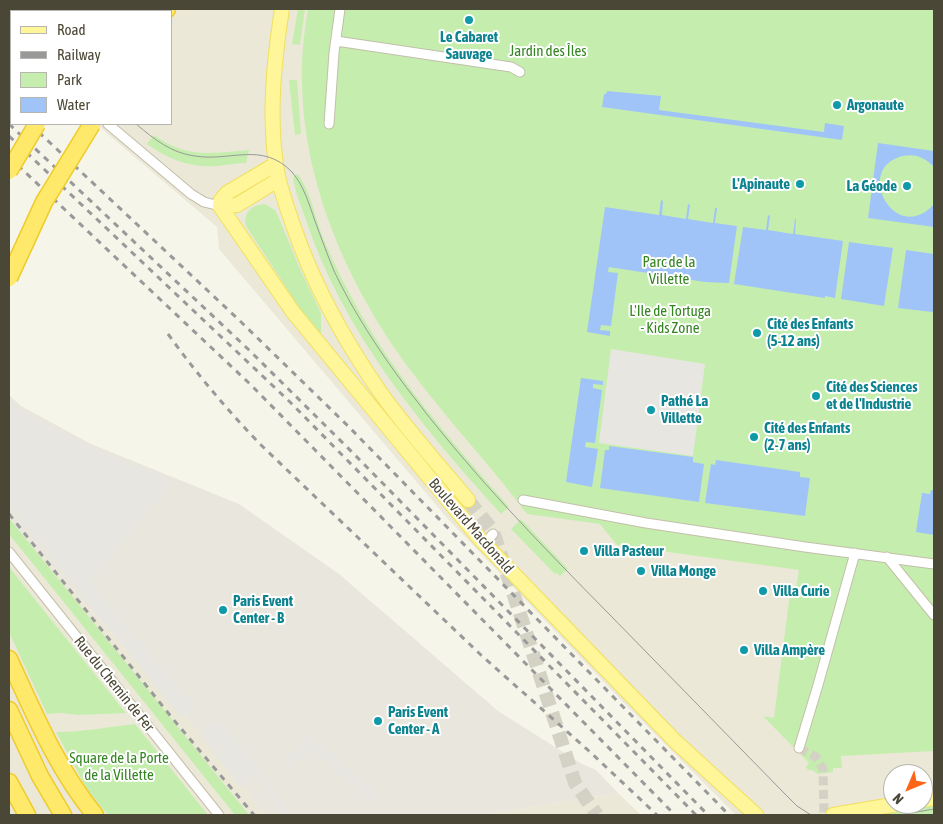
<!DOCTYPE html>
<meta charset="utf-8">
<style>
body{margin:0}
#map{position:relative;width:943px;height:824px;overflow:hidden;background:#f6f5e9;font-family:"Asap Condensed",sans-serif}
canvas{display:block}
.frame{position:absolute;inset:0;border:10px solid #4b4736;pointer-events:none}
.legend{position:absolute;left:10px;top:10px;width:162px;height:115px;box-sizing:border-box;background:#fff;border:1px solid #b7b5af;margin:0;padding:6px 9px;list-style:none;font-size:15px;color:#4b4736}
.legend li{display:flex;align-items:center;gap:10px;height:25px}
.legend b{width:25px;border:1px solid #b7b5af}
.north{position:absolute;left:883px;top:764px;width:50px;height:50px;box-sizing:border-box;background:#fff;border:1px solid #b7b5af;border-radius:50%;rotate:225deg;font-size:14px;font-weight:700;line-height:20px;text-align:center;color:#4b4736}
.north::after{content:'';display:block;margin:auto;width:18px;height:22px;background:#ff6517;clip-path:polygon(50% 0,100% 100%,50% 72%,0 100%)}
</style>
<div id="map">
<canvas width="943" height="824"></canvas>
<div class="frame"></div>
<ul class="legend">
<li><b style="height:6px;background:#fff599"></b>Road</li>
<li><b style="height:6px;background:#999"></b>Railway</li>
<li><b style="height:14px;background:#c5eeae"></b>Park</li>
<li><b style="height:14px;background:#a0c4f8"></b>Water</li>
</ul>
<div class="north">N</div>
</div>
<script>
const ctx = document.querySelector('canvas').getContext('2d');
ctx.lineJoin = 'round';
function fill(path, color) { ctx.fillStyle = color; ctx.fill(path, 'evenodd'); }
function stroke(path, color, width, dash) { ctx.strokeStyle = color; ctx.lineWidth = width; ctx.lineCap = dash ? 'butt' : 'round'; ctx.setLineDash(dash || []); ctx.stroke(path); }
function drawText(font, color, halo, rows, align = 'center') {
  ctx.font = font + ' "Asap Condensed",sans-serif'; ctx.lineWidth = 4; ctx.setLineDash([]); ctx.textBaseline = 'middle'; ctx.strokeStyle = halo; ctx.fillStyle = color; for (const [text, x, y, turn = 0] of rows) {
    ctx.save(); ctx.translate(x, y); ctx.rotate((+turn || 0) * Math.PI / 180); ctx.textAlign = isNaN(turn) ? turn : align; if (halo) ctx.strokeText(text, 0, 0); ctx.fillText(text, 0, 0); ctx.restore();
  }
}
fill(new Path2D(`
 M9 9H934V815H736L623 702 448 519 219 249 217 227 96 124H171V11H11V52L9 50ZM893 774H923V804H893Z
 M9 518 196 729 265 815H9Z
 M618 793 641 815H481Z`), '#ebe8d7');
fill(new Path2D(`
 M9 395 21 406 91 444 239 504 339 574 498 711 582 764 596 770 618 793 481 815H265L196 729 9 518Z`), '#e9e6de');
fill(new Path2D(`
 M298 9H305L300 45 292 44Z
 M308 9H934V751L841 756 842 768H833V772L818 774 812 770H808L806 767 809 763 763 716 774 718 790 593H795L799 570 617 545 600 524 527 514C492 467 450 423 415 376 352 294 304 189 302 84 301 59 304 33 308 9Z
 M289 80H297L301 134 295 135Z
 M154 135C187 159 211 153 249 150L246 163C237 163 227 165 218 166 191 168 169 160 147 144Z
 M298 174C311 193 315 217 323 238 332 259 342 280 353 300 394 376 452 442 509 507L501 514C422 427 342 331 305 217 300 203 295 192 293 177Z
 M265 204 275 210 278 216 301 271 321 313V337L301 313 295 301 246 226C243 212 252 205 265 204Z
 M9 518 249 815H235L9 534Z
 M521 519 568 569 560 576 557 573 555 574 511 529Z
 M9 567 125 712 126 713 80 715 60 713 47 714 9 632Z
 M135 724 208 815H108L87 789 56 732C82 732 109 727 135 724Z
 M934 802V815H854Z`), '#c5eeae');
fill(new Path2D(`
 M611 349 705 364 693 456 599 443Z
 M9 403 91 448 173 481 89 582 194 707 181 718 9 503Z
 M218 720 261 771 240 786 200 735Z
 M307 735 381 797 375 803 309 749 292 768 285 762Z
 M267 779 289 815H281L261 782Z`), '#e7e6e1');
fill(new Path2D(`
 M607 91 661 96 659 110 824 132 825 123 844 126 842 140 602 107 604 94H606Z
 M878 143 934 151V167C926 158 915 153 903 156 852 168 896 247 934 204V227L868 218Z
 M661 200 663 201 662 215 686 219 688 204 690 205 688 219 713 223 715 208H717L715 223 737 226 729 283 705 282 609 267 608 272 618 273 611 326 601 325 600 330 610 331V336L587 332 605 207 659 215Z
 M768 215 770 216 768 230 793 234 795 219H796L795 234 843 241 835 298 825 296V298L734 284 743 227 766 230Z
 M849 242 893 248 884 306 841 299Z
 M906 250 934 254V311L932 312 898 308Z
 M581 378 603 381V385L593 384V388L602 390 595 443 586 442 585 447 598 449 592 487 566 482Z
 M609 446 693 457V462L704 464 699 502 600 488 605 450H609Z
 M716 460 800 472V477L810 478 805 516 705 503 711 464 715 465Z
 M931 490H934V535L916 532 922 493 930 494Z`), '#a0c4f8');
stroke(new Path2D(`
 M799 748 816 757 823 769 824 815`), '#d4d2c5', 9, [9, 4.5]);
stroke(new Path2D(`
 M468 500 493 531 575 783 597 815`), '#d4d2c5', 14, [14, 7]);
const street = new Path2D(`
 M9 41 11 43
 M336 41 511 67 520 72
 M108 124 191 194 204 202 220 206
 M329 124 334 53 340 9
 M523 500 646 523 805 547 934 564
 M484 544 493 534
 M9 552 219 815
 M887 557 934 615
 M799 748 818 685 855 553`);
const primary = new Path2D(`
 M282 9C274 61 268 117 277 171 280 189 287 207 293 225 313 284 344 340 380 392 407 430 439 465 468 500
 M276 164 227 193 221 200 220 206 293 312 480 539 676 742 756 815
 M220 206 237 205 278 180
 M923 800 934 798
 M833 815 898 804`);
const highway = new Path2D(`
 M114 11 116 9
 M165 11 167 9
 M9 659C34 713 57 769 95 815
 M9 710 40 776 63 815
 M9 782 27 815`);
stroke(street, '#c3bfaa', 11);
stroke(primary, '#f1e05d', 16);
stroke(highway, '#efcb2b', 19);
stroke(street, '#fff', 9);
stroke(primary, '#fff599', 14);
stroke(highway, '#ffe96b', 16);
stroke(new Path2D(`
 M9 24 11 26
 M136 124C154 139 171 153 195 156 230 162 262 141 292 172 304 186 309 204 315 221 321 237 327 254 334 271 353 311 379 351 406 387 467 469 539 543 611 616 669 675 727 735 785 794L797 806 811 815
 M900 815 934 809`), '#999', 1);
stroke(new Path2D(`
 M9 77 11 80
 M9 104 11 106
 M9 124 249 350 353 453 708 815
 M30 124 239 320 348 426 729 815
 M9 136 290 402 696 815
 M9 157 250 384 675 815
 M168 334C197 374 227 410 262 446L481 655 589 751 657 815
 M9 514 173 719 254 815`), '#999', 3, [6, 6]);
const highwayBridge = new Path2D(`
 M9 171 37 124
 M9 278 44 202 92 124`);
stroke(highwayBridge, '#efcb2b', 19, []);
stroke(highwayBridge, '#ffe96b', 16);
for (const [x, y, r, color] of [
 [469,20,5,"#0f9aa8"],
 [837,105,5,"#0f9aa8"],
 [800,184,5,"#0f9aa8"],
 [907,186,5,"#0f9aa8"],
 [757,333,5,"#0f9aa8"],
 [816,396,5,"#0f9aa8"],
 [651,410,5,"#0f9aa8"],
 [754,437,5,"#0f9aa8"],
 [584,551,5,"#0f9aa8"],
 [641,571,5,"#0f9aa8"],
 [763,591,5,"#0f9aa8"],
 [223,610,5,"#0f9aa8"],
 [744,650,5,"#0f9aa8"],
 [378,721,5,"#0f9aa8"]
]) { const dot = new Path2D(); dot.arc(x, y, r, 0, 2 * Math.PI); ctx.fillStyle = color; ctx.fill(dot); stroke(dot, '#fff', 2); }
drawText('bold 15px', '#0d838f', '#fff', [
 ["Le Cabaret",469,37,"center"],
 ["Sauvage",469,54,"center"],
 ["Argonaute",847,105],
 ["L'Apinaute",790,184,"right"],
 ["La Géode",897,186,"right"],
 ["Cité des Enfants",767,324],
 ["(5-12 ans)",767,341],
 ["Cité des Sciences",826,387],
 ["et de l'Industrie",826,404],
 ["Pathé La",661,401],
 ["Villette",661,418],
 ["Cité des Enfants",764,428],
 ["(2-7 ans)",764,445],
 ["Villa Pasteur",594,551],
 ["Villa Monge",651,571],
 ["Villa Curie",773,591],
 ["Paris Event",233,601],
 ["Center - B",233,618],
 ["Villa Ampère",754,650],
 ["Paris Event",388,712],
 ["Center - A",388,729]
], 'left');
drawText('15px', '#358522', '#fff', [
 ["Jardin des Îles",548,51],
 ["Parc de la",669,262],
 ["Villette",669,279],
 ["L'Ile de Tortuga",670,311],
 ["- Kids Zone",670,328],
 ["Square de la Porte",119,758],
 ["de la Villette",119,775]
]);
drawText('15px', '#4b4736', '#fff', [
 ["Boulevard Macdonald",471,526,49],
 ["Rue du Chemin de Fer",114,684,51]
]);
</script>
